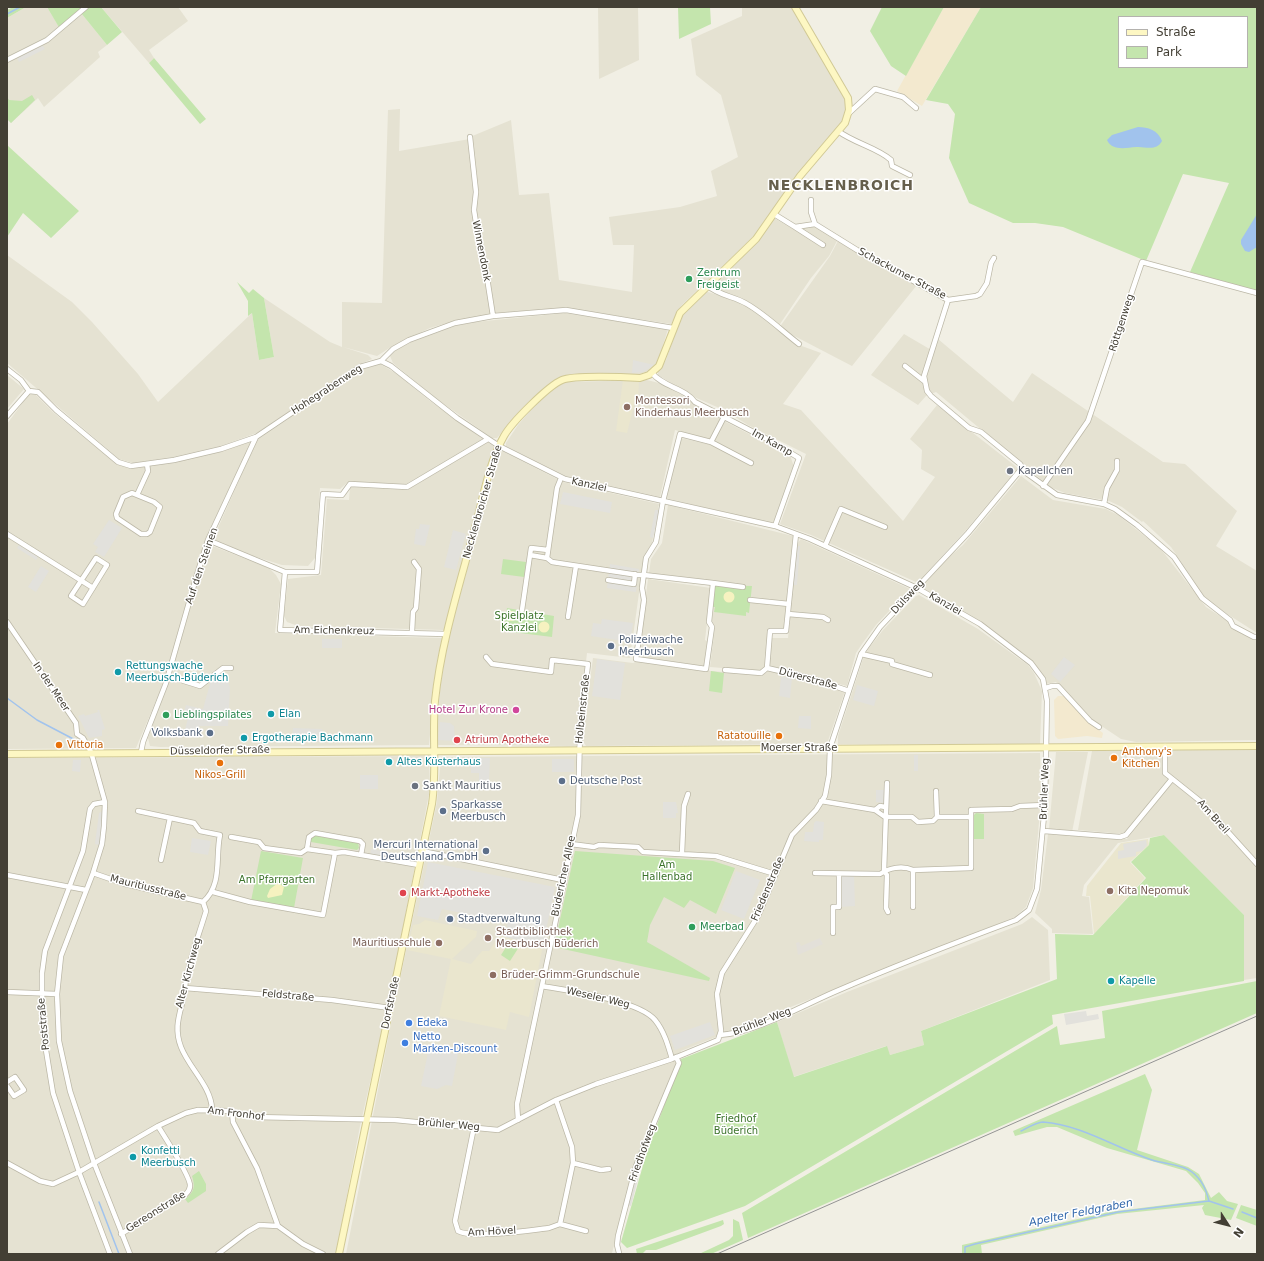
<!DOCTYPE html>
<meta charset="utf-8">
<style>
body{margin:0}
#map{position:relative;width:1264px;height:1261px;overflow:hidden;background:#f1efe4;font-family:"DejaVu Sans",sans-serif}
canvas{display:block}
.frame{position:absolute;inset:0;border:8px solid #433f34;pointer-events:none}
.legend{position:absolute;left:1118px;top:16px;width:130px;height:52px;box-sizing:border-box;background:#fff;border:1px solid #b4b2ae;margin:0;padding:5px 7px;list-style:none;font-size:12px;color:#433f34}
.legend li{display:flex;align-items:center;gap:8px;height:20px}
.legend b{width:20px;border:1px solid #b4b2ae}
.north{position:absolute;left:1208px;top:1205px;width:40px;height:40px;-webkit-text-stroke:3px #fff;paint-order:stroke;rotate:126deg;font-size:11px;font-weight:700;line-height:16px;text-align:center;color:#433f34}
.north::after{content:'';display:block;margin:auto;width:14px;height:18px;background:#433f34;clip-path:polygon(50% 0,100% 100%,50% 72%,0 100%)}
</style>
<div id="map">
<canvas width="1264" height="1261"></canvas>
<div class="frame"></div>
<ul class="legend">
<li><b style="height:5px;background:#fdf7c3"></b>Straße</li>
<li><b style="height:11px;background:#c4e5ad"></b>Park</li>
</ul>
<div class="north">N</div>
</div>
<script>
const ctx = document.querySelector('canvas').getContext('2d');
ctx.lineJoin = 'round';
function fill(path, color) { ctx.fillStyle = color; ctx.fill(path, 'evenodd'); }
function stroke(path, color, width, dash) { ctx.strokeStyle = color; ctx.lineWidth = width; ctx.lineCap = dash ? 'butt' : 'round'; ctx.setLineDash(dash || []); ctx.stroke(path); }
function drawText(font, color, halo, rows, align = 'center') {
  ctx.font = font + ' "DejaVu Sans",sans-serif'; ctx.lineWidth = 3; ctx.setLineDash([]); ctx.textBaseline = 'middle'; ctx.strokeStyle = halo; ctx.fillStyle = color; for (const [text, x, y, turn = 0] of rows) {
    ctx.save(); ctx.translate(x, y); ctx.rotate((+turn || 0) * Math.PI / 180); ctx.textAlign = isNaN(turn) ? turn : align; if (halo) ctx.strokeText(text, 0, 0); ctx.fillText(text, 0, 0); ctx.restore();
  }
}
fill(new Path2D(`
 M26 7H47L61 30 81 13 107 45 98 52 100 57 44 107 38 98 11 123 7 119V18Z
 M101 7H178L188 21 149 50 154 58 149 63Z
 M598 7H638L639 60 599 79Z
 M742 7H791L844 97 847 108 842 122 793 180 756 234 682 305 671 324 566 308 495 313 486 265 481 254 474 210 476 192 470 137 511 120 519 195 549 193 559 280 632 292 634 245H613L609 217 680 207 717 196 711 171 738 157 721 95 696 75 691 39 742 16Z
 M400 109 399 151 470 139 475 191 473 210 485 265 491 314 454 321 430 328 391 347 377 356 343 347 368 355 372 359 358 365 259 432 221 446 173 457 133 463 119 459 7 363V255L72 302 92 322 138 374 158 402 252 313 259 360 274 357 264 298 330 342 342 347V302L382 303 388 110Z
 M774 218 793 229 815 226 837 241 829 256 811 278 778 327 758 309 719 290 715 287V281Z
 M838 241 917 285 852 366 779 328 830 256Z
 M705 291 737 301 757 311 777 329 799 345 821 353 783 404 801 410 903 521 935 477 921 469 922 450 910 439 937 405 1018 468 966 530 920 580 916 582 811 535 780 524 806 454 748 425 724 410 694 397 658 375V372L666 360 682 314Z
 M565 313 668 329 657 364 650 371 640 374 570 375 552 384 517 414 497 438H492L434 397 393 363 390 356 396 350 411 342 455 326 475 322Z
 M904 334 933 351 938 339 1013 402 1032 373 1163 462 1185 464 1237 511 1216 546 1257 571V633L1210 603 1204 596 1171 547 1143 521 1142 522 1122 507 1109 501 1065 493 1050 487 936 392 926 396 918 405 871 375Z
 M380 364 397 374 430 401 484 440 406 484 348 482 340 489 320 488 315 558 308 566 282 565 253 556 213 539 257 440 361 370Z
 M7 375 24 389 7 409Z
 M647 380 663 384 721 418 710 440 675 430 660 497 566 476 506 446V443L518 425 536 404 563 382Z
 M29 394 36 395 54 413 117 464 131 469 175 462 223 451 252 441 206 541 164 682 136 748 7 749V424Z
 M724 421 790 455 794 467 775 521 770 523 665 498 681 438 712 445Z
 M487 442 495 447 485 477 444 630 298 626 287 622 284 616 288 579 321 575 327 499 349 500 350 487 407 490Z
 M502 451 563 482 659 504 652 543 644 557 630 658 587 653 576 746 438 745 436 733 443 657 492 479Z
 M1021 476 1053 500 1106 509 1118 515 1160 548 1206 607 1257 640V740L1136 742 1121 739 1091 719 1056 682 1046 684 1032 662 1025 655 980 622 925 589 926 582 941 564 963 545Z
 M668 505 793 536 785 628H768L765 667 761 671 710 667 715 626 712 621 716 582 649 573 651 559 662 543Z
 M801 539 910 589 876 625 862 644 856 653 847 686 769 666 771 638H788L797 544Z
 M210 545 269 568 276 575 281 584 275 633 442 638 437 662 429 745 160 747 150 746 148 738 168 683 198 579Z
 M648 579 711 588 705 640 707 641 704 666 638 657Z
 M919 595 978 629 1028 665 1034 673 1042 691 1040 744H838V736L863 659 869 648 883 630 916 596Z
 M593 658 633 663 640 660 711 671 761 675 769 671 814 680 845 691 827 744 586 746 583 741V730Z
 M1163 749 1164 774 1169 779 1124 834 1078 830 1092 751Z
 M1168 750H1257V861L1201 800 1166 773Z
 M1056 752H1088L1072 832 1049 829Z
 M1040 753 1041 800 1033 888 1026 907 1015 917 681 1051 635 1165 612 1253 346 1254 392 1018 437 802 441 757Z
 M429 756 430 789 388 1004 360 1126 336 1254H7V758Z
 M1173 781 1199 802 1257 866V978L1244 980V915L1164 835 1118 843 1084 885 1082 896 1089 897 1093 934 1052 933V929L1035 913 1041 890 1048 834 1127 839Z
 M1032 917 1048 930 1050 980 921 1031 924 1045 890 1055 886 1046 793 1077 777 1022 847 992 1022 924Z`), '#e5e2d2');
fill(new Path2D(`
 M944 7H981L922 106 897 91Z
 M1058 696H1064L1088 722 1103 733 1102 738 1087 736 1058 739 1055 736 1054 700Z`), '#f3e9cf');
fill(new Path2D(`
 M820 938 823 944 798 955 796 943 799 942 801 946Z`), '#e3e0d9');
fill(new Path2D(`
 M623 380 639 381 638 401H635L627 433 616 431Z
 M1148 839 1149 845 1130 862 1145 878 1094 934 1090 896H1086L1087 886 1121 843Z
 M425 920 477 931 476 937 452 959 471 964 482 951H489L499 936 543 945 529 1017 510 1012 506 1030 439 1016 451 959 407 950 413 925 419 924Z`), '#eae6ce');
fill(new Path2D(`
 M13 7H26L7 18V10Z
 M47 7H85L60 29Z
 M87 7H101L122 32 107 45 81 13Z
 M678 7H710L711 24 679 39Z
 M882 7H944L906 76 891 66 870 31Z
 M981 7H1257V291L1190 272 1229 183 1183 174 1146 261 1063 227 1035 223H1013L969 203 949 158 955 114 948 104 926 100ZM1119 17H1247V67H1119Z
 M154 58 206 119 200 124 149 63Z
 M32 95 35 100 11 123 7 119V97L9 100 22 101Z
 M7 145 79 211 51 238 23 213 7 237Z
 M237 282 249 293 253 289 264 298 274 357 259 360 252 313 248 316V301Z
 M503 559 526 562 524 577 501 574Z
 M713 585 752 586 749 613 746 612V616L714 612 715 607H712Z
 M507 608 554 616 552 637 504 631Z
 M711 671 724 673 722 693 709 691Z
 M976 813 984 814V839H974V815Z
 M315 835 358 842 359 848 357 850 311 842V838Z
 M1164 835 1244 915V981L1052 1015 1053 1024 745 1206 627 1248 621 1242 646 1155 681 1059 777 1022 794 1077 887 1046 890 1055 924 1045 921 1031 1057 979 1055 934 1093 935 1146 878 1131 862 1149 845 1150 838Z
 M261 851 303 858 294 908 251 901Z
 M575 851 713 861 735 868 716 914 690 900 684 908 664 897 650 925 647 942 710 978 709 981 554 947Z
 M510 941 519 947 510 961 501 955Z
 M1257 981V1013L748 1238 742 1213 1057 1026 1060 1045 1105 1038 1102 1011Z
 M1145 1074 1152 1090 1137 1150 1188 1167 1199 1174 1211 1198 1219 1192 1227 1201 1238 1204 1231 1220 1205 1215 1202 1208 1204 1205 1117 1214 981 1245 982 1254H962V1245L1109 1212 1205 1200V1193L1198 1183 1186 1171 1107 1148 1057 1127H1047L1015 1136 1013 1131Z
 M199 1171 206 1184V1191L188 1203 185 1199C195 1192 195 1186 192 1176Z
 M1241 1205 1257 1210V1226L1236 1218Z
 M733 1219 739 1222 743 1240 711 1254H699L729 1240 733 1236Z
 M723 1220 724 1224 721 1226 656 1250H646L642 1254H637L636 1249Z`), '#c4e5ad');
fill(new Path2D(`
 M723.5 597a5.5 5.5 0 1 1 11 0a5.5 5.5 0 1 1-11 0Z
 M506 616a5 5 0 1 1 10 0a5 5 0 1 1-10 0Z
 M538.5 627a5.5 5.5 0 1 1 11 0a5.5 5.5 0 1 1-11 0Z
 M278 883 284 887 282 895 268 898 267 896 270 889Z`), '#f6f2c0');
fill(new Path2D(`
 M42 45 45 49 19 62 17 58Z
 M633 360 654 365 643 372 632 373Z
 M563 492 612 502 610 513 560 504Z
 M655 510H659L653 538 650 537Z
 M109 520 122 528 104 557 95 552 98 547 93 544Z
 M420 524 430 525 425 546 414 544 416 529H419Z
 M453 530 466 534 456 570 444 567Z
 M19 545 38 557 36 560 17 548Z
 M796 546H800L797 585H793Z
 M610 564 639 569 636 592 607 588Z
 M41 566 49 571 36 592 28 587Z
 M602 619 633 623 630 642 591 636 593 623 601 624Z
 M322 639H342V648H322Z
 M1064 657 1075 665 1060 682 1051 674Z
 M597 659 625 663 620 700 592 696Z
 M220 675H226L230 688 228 726H199L198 730H185L189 714 184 712 186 705 203 709 211 680Z
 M781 677 792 678 790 698 779 696Z
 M857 685 878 691 874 706 853 700Z
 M97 710H99L105 729 102 730V736L89 738 78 716 84 714 85 716 98 712Z
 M799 716H811V729L798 728Z
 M440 722 450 723 454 726 455 741 438 740Z
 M293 728 322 729 321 735H326V742H292Z
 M914 755H918V771H914Z
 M473 758H490L489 781H479V773H471V763H473Z
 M552 759H574V772H552Z
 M73 760H81L80 772 72 771Z
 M360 775H378V789H360Z
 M876 790H885L884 803 876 802Z
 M663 802H676L678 813H676V818H663Z
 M103 811 102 827 99 845 95 844 99 813Z
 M816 821 824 822 823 840H819V842L804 841 805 832H813L814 823Z
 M192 838 211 841 208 855 190 852Z
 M1146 840 1147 845 1142 851 1136 852V856L1118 859V851L1124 850 1123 844Z
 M371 849 412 856 411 861 370 854Z
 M428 862 555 887 543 945 505 937 508 922 442 909 438 920 417 916Z
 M736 871 760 880 744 919 721 910Z
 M839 875H854L855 906 839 907Z
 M1086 1011 1087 1016 1098 1014 1099 1019 1066 1025 1064 1014Z
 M710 1022 715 1035 675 1050 670 1036Z
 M429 1048 458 1054 452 1086 446 1085 437 1089 421 1086Z
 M635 1174 639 1175 631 1206 627 1205Z`), '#e2e1dc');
fill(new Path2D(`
 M1138 127C1148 127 1158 130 1162 141 1156 152 1145 146 1136 147 1125 148 1112 151 1107 140L1112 135Z
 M1257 214V247L1249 252 1245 251 1241 244V240Z`), '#a1c3ed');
stroke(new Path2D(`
 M7 14 20 7
 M7 698 37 720 81 743 82 747
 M1021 1131C1027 1128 1037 1122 1043 1122 1082 1125 1116 1148 1152 1160 1164 1164 1182 1164 1192 1172 1202 1180 1206 1189 1209 1201
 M99 1202 119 1254
 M1242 1212 1257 1218
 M965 1254V1247L975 1244 1118 1212 1209 1201 1233 1209`), '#a1c3ed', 1.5);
const minor = new Path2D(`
 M7 60 47 40 86 7
 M849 113 875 89 903 97 916 108
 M838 131C854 143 878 148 891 160L892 166 910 175
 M470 137 476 192 474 210 481 254 485 265 493 316
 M811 200V212L815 224 857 250 948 300 976 296 980 294 987 283 991 263 994 258
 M774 214 795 227 815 224
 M795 227 823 245
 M707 285C719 296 734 296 747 304 766 315 782 331 799 344
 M948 300 924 376 927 391 931 396 969 428 981 432 1020 464 1025 472 1057 495 1104 504 1115 509 1137 525 1174 557 1202 598 1230 620 1233 626 1254 637H1257
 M381 361 391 366 457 418 499 446 565 479 775 526 810 539 917 588 980 624 1031 663 1043 679 1047 701 1045 805 1037 889 1029 910 1016 920C957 942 897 965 839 990 805 1004 756 1033 720 1035
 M905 366 924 381
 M7 369 21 380 29 391
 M652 373C663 387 685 388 695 402L769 440 799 458 775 526
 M29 391 38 392 56 410 118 462 131 466 174 460 221 449 256 437 360 367 381 361 393 349 409 340 455 323 493 316 566 310 673 328
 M7 416 29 391
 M711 442 724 417
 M1043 486 1088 421 1142 262 1257 293
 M132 493 154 502 160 507 150 532 147 534H141L117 518 116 514 123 497Z
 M137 495 148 471 147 464
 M1104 504 1107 488 1117 470V461
 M7 534 93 588
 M208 540 285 572H317L323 494 342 495 350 484 407 487 488 439
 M825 546 841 509 885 527
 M530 555 531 548 548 550
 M96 558 107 565 83 604 71 596Z
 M547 558 552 562 638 575H644L713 583 709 622 712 627 706 669 636 659 644 600 642 588 646 558 656 542 663 501 680 434 711 442 751 463
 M285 572 280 630 447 634
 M608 580 634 584 635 574
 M713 583 743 587
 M750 600 789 604
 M522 610 530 555 547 558 557 488 561 478
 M788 614 823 617 828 620
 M568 617 576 566
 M7 622 76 723 77 734 83 738 91 752 105 802 104 826 102 844 93 873 61 956 57 994 59 1041 70 1091 94 1163 130 1254
 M412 632 413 612 416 608 419 569 414 562
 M861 654 892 661V664L930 675
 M486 657 492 664 551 672 552 660 588 664 580 730 578 815 517 1104 518 1120
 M767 668 814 679 849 691
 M725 670 761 673 767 668 770 631H786L796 534
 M168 676 200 686 223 668H231
 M1046 688 1052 686H1058L1090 721 1099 727
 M1165 746V773L1200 801 1257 864
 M141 752 143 742 166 683 196 578 208 540 256 437
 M887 783 884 871 887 875 886 908 888 912
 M936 791 937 817
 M821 801 875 810 885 817H912L918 822 933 821 937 817H971V810L1012 809 1020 806 1045 805
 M105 802 94 804 90 809 83 851 45 951 42 973V994L44 1038 53 1093 79 1172 110 1254
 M875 810 880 806 885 807
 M138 811 194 823 200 831 220 835C215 858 223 884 203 902
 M1044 831 1120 837 1126 835 1172 779
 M231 837 259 842 264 848 301 853 307 849 335 853 344 852 419 865
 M571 844 594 847 599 845 638 847 643 852 716 856 775 874
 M307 849 309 837 315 833 360 841 363 844 361 855
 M422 851 563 880
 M682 853 684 806 688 794
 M161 860 170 818
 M913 870V907
 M93 873 125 884 203 902
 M815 873 880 874C889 868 902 865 913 870L971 868V817
 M7 875 86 890
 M213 892 250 902 323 915 335 853
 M203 902 206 911C199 935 188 962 185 987 183 1009 172 1024 181 1047 189 1068 211 1086 212 1109
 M833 933V907H839V874
 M542 986C569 991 638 1000 655 1020 664 1031 668 1045 672 1059
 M185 988 332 1000 390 1008
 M7 992 57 994
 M7 1082 15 1077 24 1090 14 1096 7 1086
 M232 1112 233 1122 257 1168 278 1226 303 1244 323 1254
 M474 1127 455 1221 458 1231C471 1239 531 1230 549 1228L560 1224 573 1163 572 1147 556 1100
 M7 1163 40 1181 53 1184 79 1172 158 1126 186 1113 198 1110 227 1111 254 1117 395 1120 498 1130 556 1100 596 1084 672 1059 718 1040 721 1031 717 994 722 973 758 916 792 835 816 810 825 796 829 775 830 748 861 654 880 627 968 533 1022 468
 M573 1163 601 1170 609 1169
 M560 1224 586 1231
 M121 1234 186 1194C188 1192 190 1190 190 1186 191 1177 164 1136 158 1126
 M619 1253 617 1245 618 1236 636 1166 679 1063 676 1057
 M218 1254 247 1232 259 1225 278 1226`);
const secondary = new Path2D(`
 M7 754 1257 746
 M339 1254 432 804C437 770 432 736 435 701 441 643 459 587 474 531 483 500 488 464 504 436 512 422 548 386 562 380 573 375 625 377 640 378L649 375 659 366 680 313 756 239 800 176 845 123 849 110 848 98 795 7`);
stroke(minor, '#bcb8a7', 6);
stroke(secondary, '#d1c995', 8);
stroke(minor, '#fff', 4.5);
stroke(secondary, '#fdf7c3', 6);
stroke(new Path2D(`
 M717 1254 1257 1016`), '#949494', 1);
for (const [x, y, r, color] of [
 [689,279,4,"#2e9e5b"],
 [627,407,4,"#8d6e63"],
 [1010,471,4,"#6b7280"],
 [611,646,4,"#5c6f8a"],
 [118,672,4,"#0f9aa8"],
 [516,710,4,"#d1479c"],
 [271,714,4,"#0f9aa8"],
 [166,715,4,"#2e9e5b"],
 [210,733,4,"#5c6f8a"],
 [779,736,4,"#e8710a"],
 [244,738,4,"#0f9aa8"],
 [457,740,4,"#e0444e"],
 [59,745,4,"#e8710a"],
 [1114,758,4,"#e8710a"],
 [389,762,4,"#0f9aa8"],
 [220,763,4,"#e8710a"],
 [562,781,4,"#5c6f8a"],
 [415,786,4,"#6b7280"],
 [443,811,4,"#5c6f8a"],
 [486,851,4,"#5c6f8a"],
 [1110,891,4,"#8d6e63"],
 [403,893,4,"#e0444e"],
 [450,919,4,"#5c6f8a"],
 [692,927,4,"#2e9e5b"],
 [488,938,4,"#8d6e63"],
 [439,943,4,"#8d6e63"],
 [493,975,4,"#8d6e63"],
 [1111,981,4,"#0f9aa8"],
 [409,1023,4,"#3f7fe0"],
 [405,1043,4,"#3f7fe0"],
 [133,1157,4,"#0f9aa8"]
]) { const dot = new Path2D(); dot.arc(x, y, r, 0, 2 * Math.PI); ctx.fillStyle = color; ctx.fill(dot); stroke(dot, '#fff', 1.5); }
drawText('10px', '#433f34', '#fff', [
 ["Winnendonk",481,251,79],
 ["Schackumer Straße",902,274,28],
 ["Röttgenweg",1122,323,-72],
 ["Hohegrabenweg",327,390,-33],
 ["Im Kamp",772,443,29],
 ["Kanzlei",589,485,12],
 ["Necklenbroicher Straße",483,502,-74],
 ["Auf den Steinen",202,566,-71],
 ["Dülsweg",908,597,-47],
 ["Kanzlei",945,604,30],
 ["Am Eichenkreuz",334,631,1],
 ["Dürerstraße",808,679,15],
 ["In der Meer",51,687,56],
 ["Holbeinstraße",583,709,-84],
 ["Moerser Straße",799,748],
 ["Düsseldorfer Straße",220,751,-1],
 ["Brühler Weg",1045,789,-88],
 ["Am Breil",1213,817,48],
 ["Büdericher Allee",564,876,-78],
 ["Mauritiusstraße",148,888,14],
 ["Friedenstraße",768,889,-67],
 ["Alter Kirchweg",189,973,-75],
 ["Feldstraße",288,996,5],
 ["Weseler Weg",598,998,13],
 ["Dorfstraße",391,1003,-78],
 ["Brühler Weg",762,1022,-21],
 ["Poststraße",44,1024,-95],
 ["Am Fronhof",236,1114,7],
 ["Brühler Weg",449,1125,5],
 ["Friedhofweg",643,1153,-70],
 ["Gereonstraße",156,1212,-32],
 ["Am Hövel",492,1232,-3]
]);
drawText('10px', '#27864d', '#fff', [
 ["Zentrum",697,273],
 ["Freigeist",697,285],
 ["Lieblingspilates",174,715],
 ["Meerbad",700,927]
], 'left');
drawText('10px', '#785e54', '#fff', [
 ["Montessori",635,401],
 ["Kinderhaus Meerbusch",635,413],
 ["Kita Nepomuk",1118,891],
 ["Stadtbibliothek",496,932],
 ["Meerbusch Büderich",496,944],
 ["Mauritiusschule",431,943,"right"],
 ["Brüder-Grimm-Grundschule",501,975]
], 'left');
drawText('10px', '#5b616d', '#fff', [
 ["Kapellchen",1018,471],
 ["Sankt Mauritius",423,786]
], 'left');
drawText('10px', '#3b732a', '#fff', [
 ["Spielplatz",519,616],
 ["Kanzlei",519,628],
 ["Am",667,865],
 ["Hallenbad",667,877],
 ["Am Pfarrgarten",277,880],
 ["Friedhof",736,1119],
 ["Büderich",736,1131]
]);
drawText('10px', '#4e5e75', '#fff', [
 ["Polizeiwache",619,640],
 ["Meerbusch",619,652],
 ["Volksbank",202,733,"right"],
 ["Deutsche Post",570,781],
 ["Sparkasse",451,805],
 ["Meerbusch",451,817],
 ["Mercuri International",478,845,"right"],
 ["Deutschland GmbH",478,857,"right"],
 ["Stadtverwaltung",458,919]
], 'left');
drawText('10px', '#0d838f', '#fff', [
 ["Rettungswache",126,666],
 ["Meerbusch-Büderich",126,678],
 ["Elan",279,714],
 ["Ergotherapie Bachmann",252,738],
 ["Altes Küsterhaus",397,762],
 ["Kapelle",1119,981],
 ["Konfetti",141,1151],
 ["Meerbusch",141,1163]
], 'left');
drawText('10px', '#b23c85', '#fff', [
 ["Hotel Zur Krone",508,710]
], 'right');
drawText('10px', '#c56008', '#fff', [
 ["Ratatouille",771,736,"right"],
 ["Vittoria",67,745],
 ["Anthony's",1122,752],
 ["Kitchen",1122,764],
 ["Nikos-Grill",220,775,"center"]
], 'left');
drawText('10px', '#be3a42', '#fff', [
 ["Atrium Apotheke",465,740],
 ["Markt-Apotheke",411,893]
], 'left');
drawText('10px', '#366cbe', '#fff', [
 ["Edeka",417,1023],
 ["Netto",413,1037],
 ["Marken-Discount",413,1049]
], 'left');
drawText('italic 11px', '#3167ab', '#fff', [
 ["Apelter Feldgraben",1081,1213,-11]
]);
ctx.letterSpacing = '1px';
drawText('bold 14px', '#665f4c', '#fff', [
 ["NECKLENBROICH",841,186]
]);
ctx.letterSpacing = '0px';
</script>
